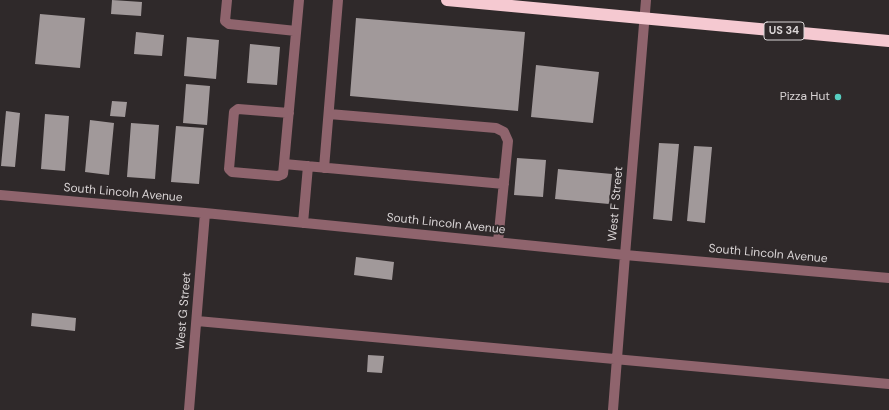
<!DOCTYPE html>
<style>
body{margin:0}
canvas{display:block;background:#2f292a}
</style>
<canvas width="889" height="410"></canvas>
<script>
const ctx = document.querySelector('canvas').getContext('2d');
ctx.lineJoin = 'round';
function fill(path, color) { ctx.fillStyle = color; ctx.fill(path, 'evenodd'); }
function stroke(path, color, width, dash) { ctx.strokeStyle = color; ctx.lineWidth = width; ctx.lineCap = dash ? 'butt' : 'round'; ctx.setLineDash(dash || []); ctx.stroke(path); }
function drawText(font, color, halo, rows, align = 'center') {
  ctx.font = font + ' "DM Sans",sans-serif'; ctx.lineWidth = 4; ctx.setLineDash([]); ctx.textBaseline = 'middle'; ctx.strokeStyle = halo; ctx.fillStyle = color; for (const [text, x, y, turn = 0] of rows) {
    ctx.save(); ctx.translate(x, y); ctx.rotate((+turn || 0) * Math.PI / 180); ctx.textAlign = isNaN(turn) ? turn : align; if (halo) ctx.strokeText(text, 0, 0); ctx.fillText(text, 0, 0); ctx.restore();
  }
}
fill(new Path2D(`
 M112 0 142 2 141 16 111 14Z
 M40 14 85 18 80 68 35 64Z
 M356 18 525 32 518 111 350 96Z
 M136 32 164 35 162 56 134 54Z
 M187 37 219 40 216 79 184 76Z
 M250 44 280 47 277 85 247 83Z
 M536 65 599 72 593 123 531 117Z
 M186 84 210 86 207 125 183 123Z
 M112 101 127 102 125 117 110 116Z
 M6 111 20 113 15 167 1 166Z
 M45 114 69 116 65 171 41 169Z
 M90 120 114 123 109 175 85 172Z
 M131 123 159 125 155 179 127 177Z
 M176 126 204 128 199 184 171 182Z
 M659 143 679 144 672 221 653 219Z
 M694 146 712 147 705 223 687 221Z
 M517 158 546 160 543 197 514 195Z
 M558 169 612 174 609 204 555 199Z
 M356 257 394 262 392 280 354 275Z
 M32 313 76 318 75 331 31 326Z
 M368 355 384 356 382 373 367 372Z`), '#a1999a');
stroke(new Path2D(`
 M227 0 225 21 229 24 296 31
 M299 0 284 164 504 184
 M329 114 496 128 504 132 508 141 498 242
 M284 164 283 174 278 176 232 172 229 169 234 112 238 109 289 113
 M324 168 338 0
 M0 195 205 213 625 255 889 278
 M303 223 308 166
 M197 321 889 384
 M189 410 205 213
 M613 410 625 255 646 0`), '#8f646d', 10);
stroke(new Path2D(`
 M447 0 889 41`), '#f5c9d1', 12);
for (const [x, y, r, color] of [
 [838,97,4,"#57cec1"]
]) { const dot = new Path2D(); dot.arc(x, y, r, 0, 2 * Math.PI); ctx.fillStyle = color; ctx.fill(dot); stroke(dot, '#2f292a', 1.5); }
for (const [x, y, w] of [
 [784,31,40]
]) { const box = new Path2D(); box.roundRect(x - w / 2, y - 9, w, 18, 3); ctx.fillStyle = '#2f292a'; ctx.fill(box); stroke(box, '#dad5d6', 1); }
drawText('bold 11px', '#dad5d6', null, [
 ["US 34",784,31]
]);
drawText('12px', '#dad5d6', '#2f292a', [
 ["Pizza Hut",830,97]
], 'right');
drawText('12px', '#dad5d6', '#2f292a', [
 ["South Lincoln Avenue",123,193,5],
 ["West F Street",616,204,-85],
 ["South Lincoln Avenue",446,224,6],
 ["South Lincoln Avenue",768,254,5],
 ["West G Street",184,311,-85]
]);
</script>
